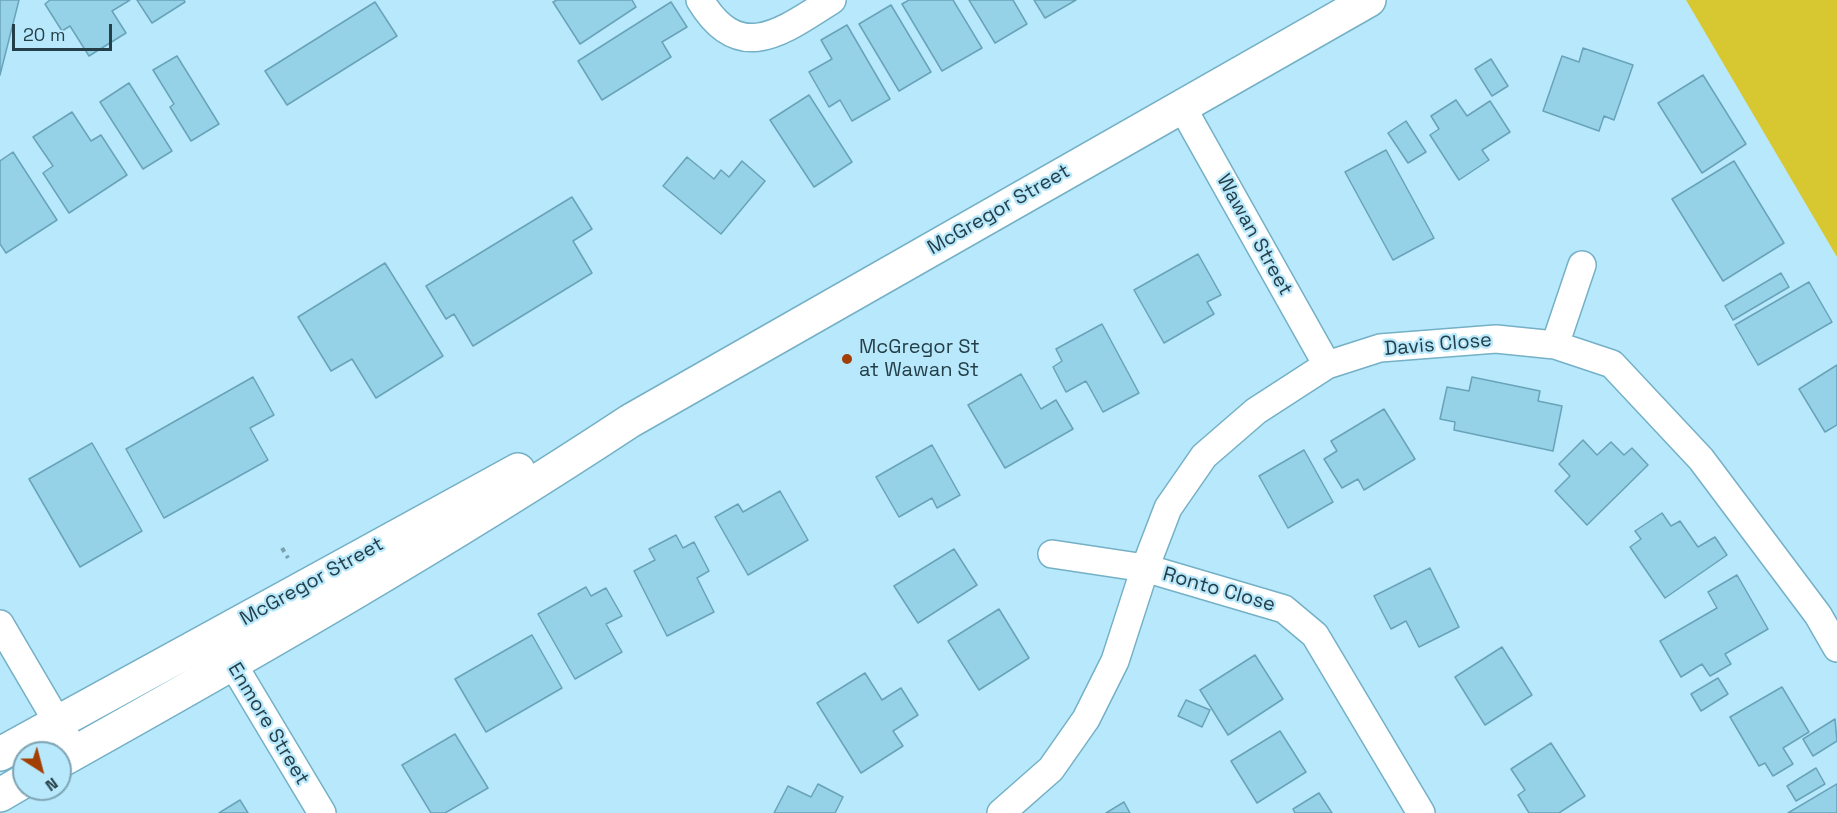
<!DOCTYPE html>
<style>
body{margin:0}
#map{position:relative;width:1837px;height:813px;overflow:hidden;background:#b8e8fb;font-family:"Space Grotesk",sans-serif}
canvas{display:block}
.north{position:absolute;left:12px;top:741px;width:60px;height:60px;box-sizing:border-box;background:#b8e8fb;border:2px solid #7da4b3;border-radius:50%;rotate:144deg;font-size:16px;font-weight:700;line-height:24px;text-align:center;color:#253f48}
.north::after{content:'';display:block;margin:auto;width:21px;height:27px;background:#a23f06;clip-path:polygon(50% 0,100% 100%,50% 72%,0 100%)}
.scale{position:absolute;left:12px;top:24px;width:100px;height:27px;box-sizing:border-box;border:3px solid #253f48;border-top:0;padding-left:8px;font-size:18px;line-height:21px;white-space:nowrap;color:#253f48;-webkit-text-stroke:4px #b8e8fb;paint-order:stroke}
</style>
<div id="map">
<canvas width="1837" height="813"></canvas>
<div class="north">N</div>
<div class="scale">20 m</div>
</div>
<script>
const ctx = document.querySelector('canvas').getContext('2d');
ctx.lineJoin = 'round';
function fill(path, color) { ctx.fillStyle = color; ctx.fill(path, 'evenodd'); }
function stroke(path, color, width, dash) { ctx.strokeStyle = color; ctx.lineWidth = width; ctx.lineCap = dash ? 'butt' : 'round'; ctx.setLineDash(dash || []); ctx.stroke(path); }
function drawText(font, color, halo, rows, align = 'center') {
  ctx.font = font + ' "Space Grotesk",sans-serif'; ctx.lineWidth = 4.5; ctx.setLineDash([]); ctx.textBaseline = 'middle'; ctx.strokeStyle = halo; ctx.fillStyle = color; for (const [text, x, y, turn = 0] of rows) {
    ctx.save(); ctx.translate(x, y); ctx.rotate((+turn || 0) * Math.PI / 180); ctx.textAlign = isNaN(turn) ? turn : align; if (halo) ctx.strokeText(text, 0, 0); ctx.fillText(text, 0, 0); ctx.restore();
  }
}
fill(new Path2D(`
 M1686 0H1837V257Z`), '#d7c730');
const building = new Path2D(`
 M0 0H19L0 75Z
 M50 0H130L112 11 126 33 89 56 70 26 62 31 45 4Z
 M137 0H184L185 2 152 23Z
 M557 0H632L636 7 580 44 553 2Z
 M909 0H953L982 48 942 71 902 4Z
 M969 0H1013L1027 24 995 43Z
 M1034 0H1076L1045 18Z
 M375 2 397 36 287 105 265 71Z
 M671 2 687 27 662 42 671 57 602 100 578 61Z
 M891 5 931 72 899 91 859 24Z
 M847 25 890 99 852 121 840 100 829 107 809 72 832 59 821 40Z
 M1583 48 1633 65 1614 120 1604 116 1599 131 1543 111 1562 56 1579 62Z
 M177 56 219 124 191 141 170 107 174 104 153 70Z
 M1491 59 1508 86 1492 96 1475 69Z
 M1703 75 1746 144 1702 173 1658 103Z
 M129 83 172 151 143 169 100 102Z
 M809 95 852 162 814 187 770 120Z
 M1456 100 1467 116 1490 101 1510 132 1482 150 1489 160 1459 180 1430 135 1439 129 1431 116Z
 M72 112 91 141 101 135 127 175 69 213 43 173 53 166 33 137Z
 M1406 121 1426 152 1408 163 1388 133Z
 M1386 150 1434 238 1393 260 1345 172Z
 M13 152 57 220 6 253 0 244V161Z
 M687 157 714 179 721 170 729 177 742 161 765 181 721 234 663 186Z
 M1734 161 1784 243 1723 281 1672 199Z
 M572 197 592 229 573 241 592 273 473 346 454 314 446 319 426 286Z
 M1198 254 1221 295 1207 302 1214 314 1164 343 1134 290Z
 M385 263 443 356 376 398 352 359 331 371 298 317Z
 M1781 273 1789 287 1733 320 1725 306Z
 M1809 282 1832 322 1758 365 1735 325Z
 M1102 324 1139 393 1103 412 1086 381 1066 392 1053 367 1062 361 1056 349Z
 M1837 365V425L1825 432 1799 389Z
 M1021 374 1041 409 1056 400 1073 429 1005 468 968 405Z
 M253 377 274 415 250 428 268 460 164 518 126 449Z
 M1472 377 1540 391 1538 401 1562 406 1553 451 1454 430 1455 422 1440 419 1447 387 1469 391Z
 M1384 409 1415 459 1364 490 1358 479 1342 488 1324 459 1337 451 1331 441Z
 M1583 440 1597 455 1611 442 1624 455 1632 448 1648 465 1587 525 1555 491 1570 476 1559 464Z
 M92 443 142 531 80 567 29 479Z
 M932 445 960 495 937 508 932 498 899 517 876 477Z
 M1304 450 1333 502 1288 528 1259 476Z
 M780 491 808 540 748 575 715 517 738 504 743 512Z
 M1662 513 1671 526 1680 521 1698 547 1715 537 1727 555 1665 598 1630 547 1641 539 1635 531Z
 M676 535 683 548 694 542 709 571 697 578 714 612 667 636 634 571 655 560 649 549Z
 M954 549 977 585 918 623 894 586Z
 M1430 568 1459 627 1419 647 1406 621 1391 629 1374 596Z
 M1737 575 1768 629 1725 654 1731 664 1710 676 1702 664 1681 677 1660 641 1717 608 1708 592Z
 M586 587 591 596 606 588 622 616 606 624 622 652 575 679 538 614Z
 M999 609 1029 658 979 690 948 641Z
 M532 635 562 688 486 732 455 679Z
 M1502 647 1532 695 1485 725 1455 677Z
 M1255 655 1283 699 1228 735 1200 690Z
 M865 673 882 700 901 688 918 715 893 731 903 746 861 773 817 703Z
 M1718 678 1728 694 1701 711 1691 694Z
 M1782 687 1809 732 1783 748 1793 764 1773 776 1765 763 1759 766 1730 717Z
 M1186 700 1210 710 1202 727 1178 716Z
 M1835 719 1837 741 1813 756 1803 739Z
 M1280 731 1306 772 1257 803 1231 761Z
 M455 734 488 788 445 813H431L402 765Z
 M1551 743 1585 796 1559 813H1529L1518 795 1525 790 1511 769Z
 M1816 768 1825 784 1796 801 1787 786Z
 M818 784 843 797 835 813H774L788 786 811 797Z
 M1837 784V813H1788Z
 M1319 793 1332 813H1295L1293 809Z
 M240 800 248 813H219Z
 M1124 802 1130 813H1106Z`);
fill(building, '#95d2e8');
stroke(building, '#68a3b9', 1.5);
const street = new Path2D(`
 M700 0C740 67 784 30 832 0
 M1181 105 1327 365
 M1555 345 1582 265
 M1052 554 1145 568 1284 609 1315 635 1421 813
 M0 624 68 740
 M222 646 322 813
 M1001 813 1051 769 1086 719 1115 661 1145 568 1168 508 1204 456 1256 411 1327 365 1380 348 1496 339 1555 345 1612 364 1701 459 1818 615 1837 648`);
const secondary = new Path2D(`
 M0 754 518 470
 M60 761C253 653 445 543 630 421L1369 0
 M0 795 24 781`);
stroke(street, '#74b0c6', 30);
stroke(secondary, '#74b0c6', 36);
stroke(new Path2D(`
 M282 548 288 558`), '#79a0af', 4, [4.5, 4.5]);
stroke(street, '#fff', 27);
stroke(secondary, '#fff', 33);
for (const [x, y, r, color] of [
 [847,359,6,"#a23f06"]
]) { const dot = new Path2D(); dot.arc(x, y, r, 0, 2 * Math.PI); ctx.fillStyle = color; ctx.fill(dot); stroke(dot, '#b8e8fb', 2); }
drawText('20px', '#253f48', '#b8e8fb', [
 ["McGregor Street",999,210,-30],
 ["Wawan Street",1254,235,61],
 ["Davis Close",1438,345,-5],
 ["McGregor Street",312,582,-29],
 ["Ronto Close",1219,590,16],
 ["Enmore Street",268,724,59]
]);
drawText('20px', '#253f48', '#b8e8fb', [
 ["McGregor St",859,348],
 ["at Wawan St",859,371]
], 'left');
</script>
